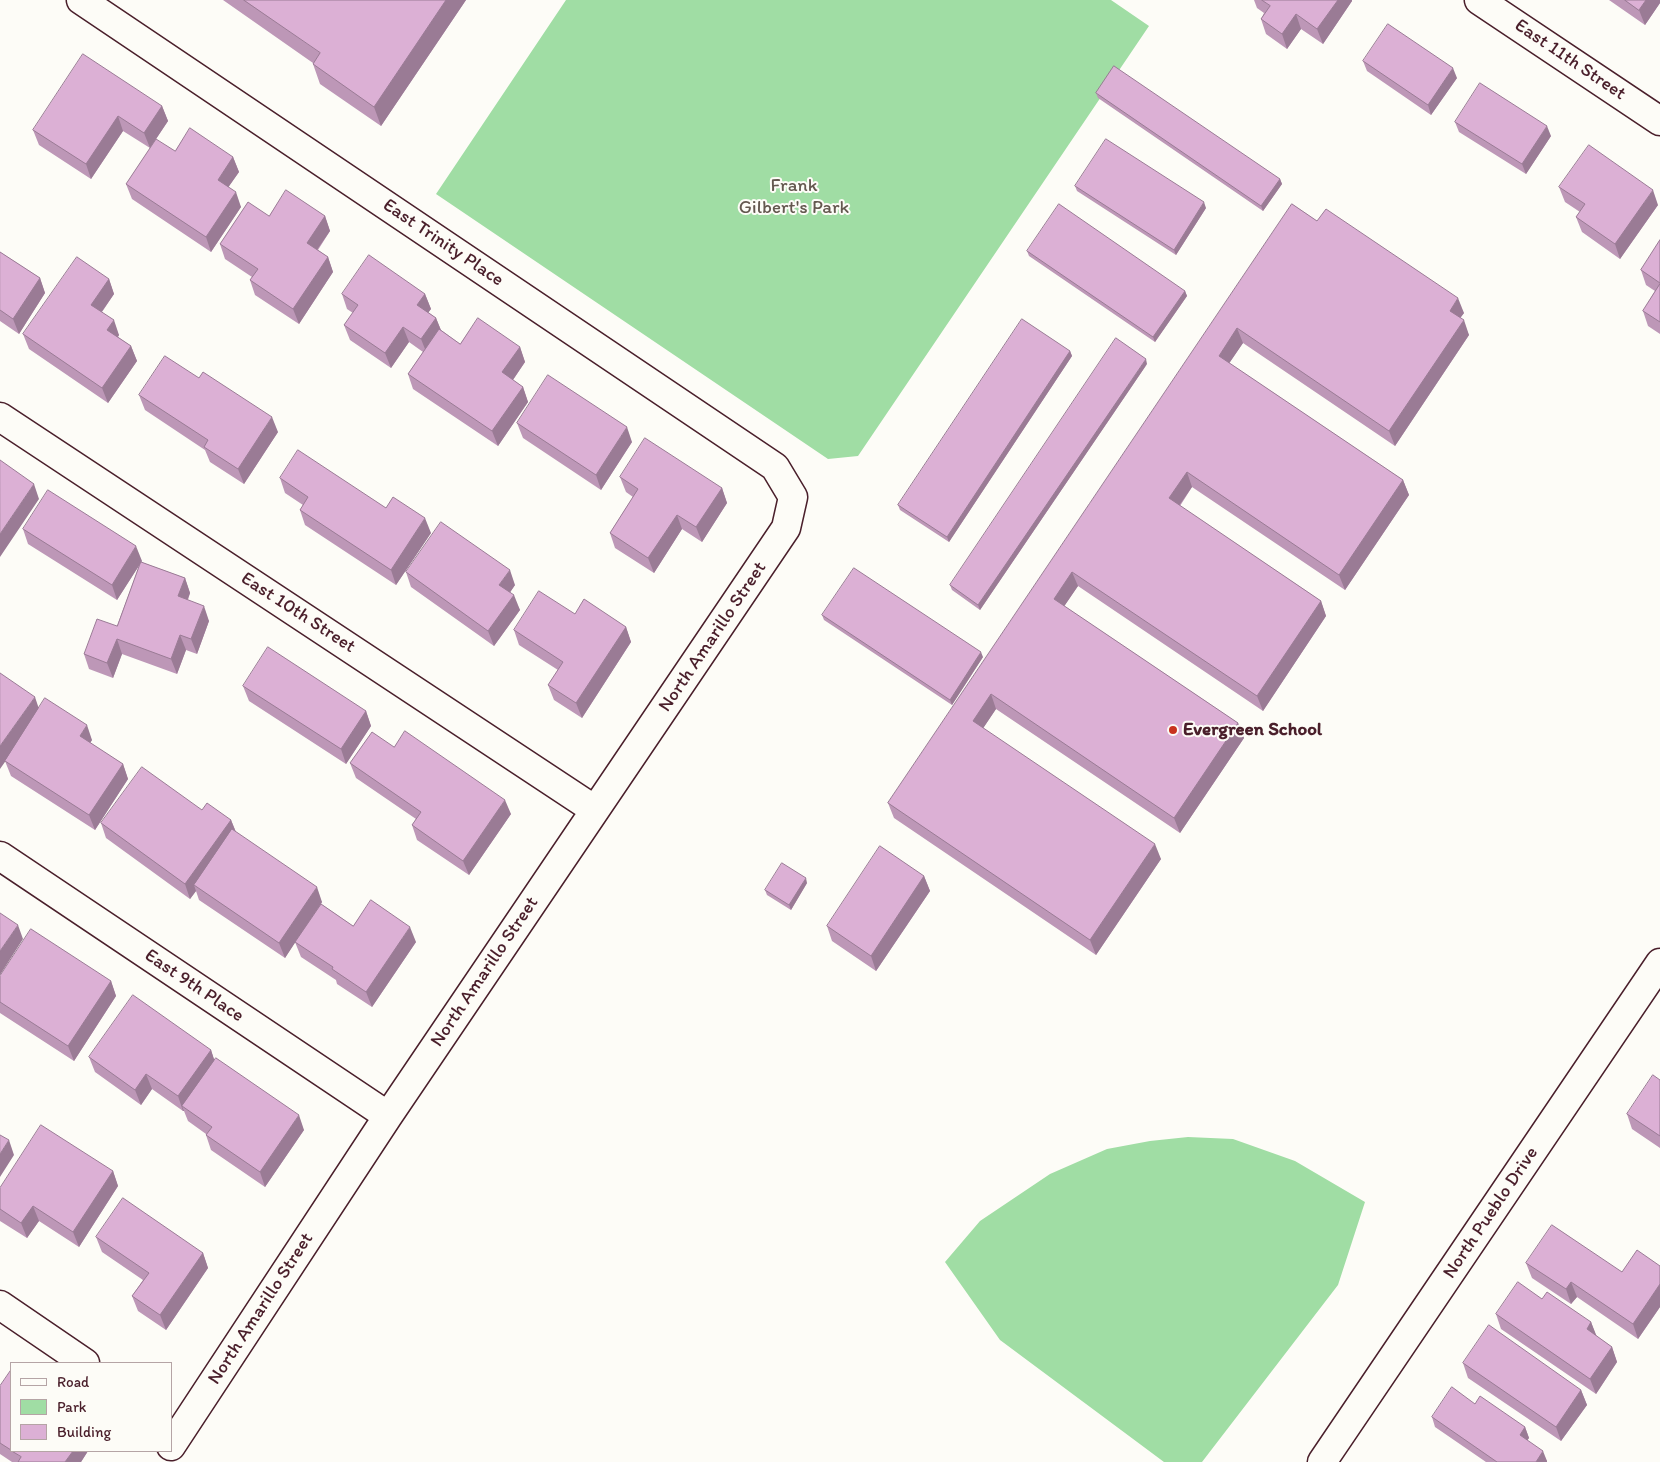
<!DOCTYPE html>
<style>
body{margin:0}
#map{position:relative;width:1660px;height:1462px;overflow:hidden;background:#fdfcf7;font-family:Itim,sans-serif}
canvas{display:block}
.legend{position:absolute;left:10px;top:1362px;width:162px;height:90px;box-sizing:border-box;background:#fdfcf7;border:1px solid #b5a4a5;margin:0;padding:6px 9px;list-style:none;font-size:15px;color:#4a1f2b}
.legend li{display:flex;align-items:center;gap:10px;height:25px}
.legend b{width:25px;border:1px solid #b5a4a5}
</style>
<div id="map">
<canvas width="1660" height="1462"></canvas>
<ul class="legend">
<li><b style="height:6px;background:#fdfcf7"></b>Road</li>
<li><b style="height:14px;background:#a0dda4"></b>Park</li>
<li><b style="height:14px;background:#dcb0d5"></b>Building</li>
</ul>
</div>
<script>
const ctx = document.querySelector('canvas').getContext('2d');
ctx.lineJoin = 'round';
function fill(path, color) { ctx.fillStyle = color; ctx.fill(path, 'evenodd'); }
function stroke(path, color, width, dash) { ctx.strokeStyle = color; ctx.lineWidth = width; ctx.lineCap = dash ? 'butt' : 'round'; ctx.setLineDash(dash || []); ctx.stroke(path); }
function drawText(font, color, halo, rows, align = 'center') {
  ctx.font = font + ' Itim,sans-serif'; ctx.lineWidth = 4; ctx.setLineDash([]); ctx.textBaseline = 'middle'; ctx.strokeStyle = halo; ctx.fillStyle = color; for (const [text, x, y, turn = 0] of rows) {
    ctx.save(); ctx.translate(x, y); ctx.rotate((+turn || 0) * Math.PI / 180); ctx.textAlign = isNaN(turn) ? turn : align; if (halo) ctx.strokeText(text, 0, 0); ctx.fillText(text, 0, 0); ctx.restore();
  }
}
fill(new Path2D(`
 M566 0H1111L1149 26 858 456 828 459 436 194Z
 M1188 1137 1233 1139 1295 1161 1365 1202 1338 1285 1202 1462H1164L1000 1340 945 1262 980 1221 1050 1174 1107 1149 1150 1141Z`), '#a0dda4');
const minor = new Path2D(`
 M81 0 775 467 793 497 786 528 388 1116 171 1446
 M1479 0 1660 121
 M0 417 595 810
 M0 856 388 1116
 M0 1305 85 1363
 M1322 1462 1660 963`);
stroke(minor, '#4a1f2b', 31);
stroke(minor, '#fdfcf7', 28);
fill(new Path2D(`
 M223 0H466L381 126 320 84 313 64V63Z
 M1254 0H1352V1L1323 44 1301 29 1287 49 1266 34 1261 19 1264 13 1257 8Z
 M1609 0H1660V3L1645 25Z
 M1363 61 1457 78 1431 115 1367 71Z
 M1096 93 1280 179 1282 184 1263 211 1098 98Z
 M162 106 168 121 150 148 123 131 91 179 39 145 33 130Z
 M1455 122 1551 136 1526 174 1459 132Z
 M175 151 233 157 239 172 228 187 241 207 211 252 132 199 126 184Z
 M1075 186 1206 208 1176 255 1077 191Z
 M1559 187 1658 205 1620 259 1582 232 1576 217 1580 212 1565 202Z
 M1292 204 1317 221 1464 313 1460 318 1469 335 1395 446 1243 343 1229 363 1403 480 1409 495 1345 590 1192 487 1180 506 1321 601 1326 616 1263 711 1078 586 1064 606 1238 723 1244 738 1180 833 996 709 983 728 1161 859 1096 955 894 818 888 803Z
 M269 216H325L330 231 318 250 328 257 333 272 299 324 255 295 250 280 252 277 225 259 220 244Z
 M1660 240V334L1648 326 1643 311 1655 291 1646 285 1641 270Z
 M1027 251 1185 291 1187 296 1155 342 1029 256Z
 M0 252 40 278 45 293 19 334 0 321Z
 M109 279 114 294 102 312 119 335 118 337 131 346 137 361 108 403 29 349 23 334Z
 M342 294H425L431 309 428 312 436 318 441 330 460 344 520 347 525 362 513 380 523 387 528 402 498 446 413 389 408 374 423 352 409 342 391 368 350 340 344 325 353 313 347 309Z
 M1070 351 1072 356 949 542 900 510 898 505Z
 M1147 364 980 610 952 590 950 585Z
 M139 395 278 432 244 484 210 462 205 450 145 410Z
 M517 423 632 442 601 490 523 438Z
 M620 477 722 488 727 503 702 542 682 529 654 573 615 548 610 533 633 497 626 492Z
 M280 478 386 508 431 533 396 585 305 525 300 510 303 505 285 493Z
 M23 529 142 561 141 562 185 578 190 593 188 600 209 621 197 654 186 650 177 674 122 654 113 678 89 669 84 654 117 626 140 564 117 600 28 544Z
 M406 572 515 585 510 592 520 610 494 646 411 587Z
 M575 614 626 627 631 642 582 718 554 700 548 685 558 670 519 645 514 630Z
 M822 615 983 657 952 705 824 620Z
 M243 686 366 711 371 726 346 764 249 701Z
 M39 708 92 740 90 743 123 764 128 779 95 830 11 776 5 761Z
 M394 747 511 814 469 875 417 840 412 825 416 819 356 778 350 763Z
 M202 810 231 820 236 832 322 902 321 904 353 926 416 942 372 1007 337 984 336 980 301 957 295 942 285 958 199 900 196 891 190 899 106 838 101 823Z
 M924 876 930 891 876 971 832 941 827 926Z
 M807 883 791 910 767 895 765 890Z
 M0 976 111 981 116 996 74 1061 0 1013Z
 M211 1050 214 1060 304 1130 265 1187 211 1150 206 1135V1134L188 1121 184 1111H183L152 1089 141 1105 95 1072 89 1057Z
 M1660 1080V1148L1632 1129 1627 1114Z
 M113 1171 118 1186 79 1247 39 1221 27 1238 0 1221V1188Z
 M96 1237 203 1253 208 1268 166 1330 138 1311 132 1296 143 1280 102 1252Z
 M1526 1263 1622 1272 1660 1266V1307L1638 1339 1577 1297 1571 1304 1532 1278Z
 M1542 1299 1591 1322 1596 1336 1612 1347 1617 1362 1596 1394 1501 1329 1496 1314Z
 M1463 1363 1581 1390 1587 1405 1561 1441 1468 1378Z
 M0 1386 11 1451H88L81 1462H12L0 1454Z
 M1475 1404 1525 1427 1529 1438 1527 1440 1547 1461V1462H1486L1435 1427 1432 1417Z`), '#bd97b7');
fill(new Path2D(`
 M446 0H466L381 126 374 107Z
 M1338 0H1352V1L1323 44 1317 29Z
 M1646 0H1660V3L1645 25 1639 10Z
 M1296 14 1301 29 1287 49 1282 34Z
 M1453 68 1457 78 1431 115 1428 105Z
 M162 106 168 121 150 148 144 133Z
 M118 116 123 131 91 179 86 164Z
 M1547 126 1551 136 1526 174 1522 164Z
 M233 157 239 172 223 195 218 180Z
 M1280 179 1282 184 1263 211 1261 206Z
 M1653 190 1658 205 1620 259 1615 244Z
 M236 192 241 207 211 252 206 237Z
 M1204 202 1206 208 1176 255 1174 250Z
 M325 216 330 231 312 257 307 243Z
 M328 257 333 272 299 324 293 309Z
 M40 278 45 293 19 334 13 319Z
 M109 279 114 294 96 320 91 305Z
 M1185 291 1187 296 1155 342 1153 337Z
 M425 294 431 309 423 320 417 305Z
 M1458 298 1464 313 1455 325 1450 311Z
 M436 318 442 333 427 354 421 339Z
 M114 320 119 335 113 345 107 330Z
 M1464 320 1469 335 1395 446 1389 431Z
 M403 327 409 342 391 368 385 353Z
 M1237 328 1243 343 1224 371 1219 356Z
 M131 346 137 361 108 403 102 388Z
 M520 347 525 362 508 387 502 372Z
 M1070 351 1072 356 949 542 947 537Z
 M1146 359 1147 364 980 610 978 605Z
 M523 387 528 402 498 446 492 431Z
 M272 417 278 432 244 484 238 469Z
 M627 427 632 442 601 490 596 475Z
 M1187 472 1192 487 1174 513 1169 498Z
 M1403 480 1409 495 1345 590 1339 575Z
 M34 484 39 499 0 557V534Z
 M722 488 727 503 702 542 696 527Z
 M677 515 682 529 654 573 648 558Z
 M425 518 431 533 396 585 391 570Z
 M136 546 142 561 117 600 112 585Z
 M510 570 515 585 505 600 499 585Z
 M1072 572 1078 586 1059 614 1054 599Z
 M185 578 190 593 183 611 178 596Z
 M514 595 520 610 494 646 488 631Z
 M1321 601 1326 616 1263 711 1257 696Z
 M204 606 209 621 197 654 191 639Z
 M626 627 631 642 582 718 576 703Z
 M180 635 186 650 177 674 171 659Z
 M117 639 122 654 113 678 107 663Z
 M981 652 983 657 952 705 950 700Z
 M991 694 996 709 978 736 973 721Z
 M35 697 40 712 0 769V746Z
 M366 711 371 726 346 764 341 749Z
 M1238 723 1244 738 1180 833 1174 818Z
 M87 725 92 740 85 751 80 736Z
 M123 764 128 779 95 830 89 815Z
 M505 800 511 814 469 875 463 861Z
 M231 820 237 835 194 885 196 891 190 899 185 884Z
 M1155 844 1161 859 1096 955 1090 940Z
 M924 876 930 891 876 971 871 956Z
 M806 878 807 883 791 910 789 905Z
 M317 887 322 902 285 958 279 943Z
 M18 925 23 939 0 975V951Z
 M410 927 416 942 372 1007 366 992Z
 M111 981 116 996 74 1061 68 1046Z
 M211 1050 216 1065 182 1106 184 1111H183L178 1096Z
 M146 1074 152 1089 141 1105 135 1090Z
 M299 1115 304 1130 265 1187 260 1172Z
 M9 1140 14 1155 0 1177V1154Z
 M113 1171 118 1186 79 1247 73 1232Z
 M33 1206 39 1221 27 1238 21 1223Z
 M203 1253 208 1268 166 1330 160 1315Z
 M1571 1282 1577 1297 1571 1304 1566 1289Z
 M1660 1284V1307L1638 1339 1633 1324Z
 M1591 1322 1597 1337 1587 1329Z
 M1612 1347 1617 1362 1596 1394 1590 1379Z
 M1581 1390 1587 1405 1561 1441 1556 1427Z
 M1525 1427 1529 1438 1524 1445 1520 1435Z
 M73 1451H88L81 1462H65Z
 M1543 1451 1547 1461V1462H1536Z`), '#9a7b95');
const building = new Path2D(`
 M244 0H446L374 107 313 64 320 53Z
 M1262 0H1338L1317 29 1296 14 1282 34 1261 19 1270 6Z
 M1625 0H1646L1639 10Z
 M1388 24 1453 68 1428 105 1363 61Z
 M83 54 162 106 144 133 118 116 86 164 33 130Z
 M1114 66 1280 179 1261 206 1096 93Z
 M1480 83 1547 126 1522 164 1455 122Z
 M190 128 233 157 218 180 236 192 206 237 126 184 156 139 175 151Z
 M1106 139 1204 202 1174 250 1075 186Z
 M1589 145 1653 190 1615 244 1576 217 1585 204 1559 187Z
 M286 190 325 216 307 243 328 257 293 309 250 280 258 269 220 244 248 202 269 216Z
 M1059 204 1185 291 1153 337 1027 251Z
 M1292 204 1317 221 1326 209 1458 298 1450 311 1464 320 1389 431 1237 328 1219 356 1403 480 1339 575 1187 472 1169 498 1321 601 1257 696 1072 572 1054 599 1238 723 1174 818 991 694 973 721 1155 844 1090 940 888 803Z
 M1660 240V283L1641 270Z
 M0 252 40 278 13 319 0 310Z
 M369 255 425 294 417 305 436 318 421 339 403 327 385 353 344 325 358 305 342 294Z
 M77 257 109 279 91 305 114 320 107 330 131 346 102 388 23 334Z
 M1660 284V322L1643 311Z
 M478 318 520 347 502 372 523 387 492 431 408 374 439 329 460 344Z
 M1022 319 1070 351 947 537 898 505Z
 M1116 338 1146 359 978 605 950 585Z
 M165 356 199 378 203 372 272 417 238 469 204 447 208 440 139 395Z
 M548 375 627 427 596 475 517 423Z
 M645 438 722 488 696 527 677 515 648 558 610 533 638 489 620 477Z
 M298 450 386 508 393 497 425 518 391 570 300 510 308 497 280 478Z
 M0 460 34 484 0 534Z
 M48 490 136 546 112 585 23 529Z
 M441 522 510 570 499 585 514 595 488 631 406 572Z
 M141 562 185 578 178 596 204 606 191 639 180 635 171 659 117 639 107 663 84 654 97 619 117 626Z
 M854 568 981 652 950 700 822 615Z
 M539 591 575 614 584 599 626 627 576 703 548 685 563 662 514 630Z
 M268 647 366 711 341 749 243 686Z
 M0 673 35 697 0 746Z
 M45 698 87 725 80 736 123 764 89 815 5 761Z
 M405 731 505 800 463 861 412 825 421 812 350 763 372 732 394 747Z
 M142 767 202 810 207 803 231 820 185 884 101 823Z
 M232 829 317 887 279 943 194 885Z
 M880 846 924 876 871 956 827 926Z
 M782 863 806 878 789 905 765 890Z
 M371 900 410 927 366 992 332 969 333 967 295 942 321 904 353 926Z
 M0 913 18 925 0 951Z
 M31 929 111 981 68 1046 0 1002V976Z
 M133 995 211 1050 178 1096 146 1074 135 1090 89 1057Z
 M216 1058 299 1115 260 1172 206 1135 212 1127 182 1106Z
 M1653 1075 1660 1080V1136L1627 1114Z
 M41 1125 113 1171 73 1232 33 1206 21 1223 0 1209V1188Z
 M0 1135 9 1140 0 1154Z
 M123 1198 203 1253 160 1315 132 1296 149 1273 96 1237Z
 M1552 1225 1622 1272 1637 1250 1660 1266V1284L1633 1324 1571 1282 1566 1289 1526 1263Z
 M1518 1282 1542 1299 1547 1292 1591 1322 1587 1329 1612 1347 1590 1379 1496 1314Z
 M1489 1325 1581 1390 1556 1427 1463 1363Z
 M11 1370V1450L0 1443V1386Z
 M1452 1387 1475 1404 1480 1396 1525 1427 1520 1435 1543 1451 1536 1462H1497L1432 1417Z
 M12 1451H73L65 1462H18L21 1457Z`);
fill(building, '#dcb0d5');
stroke(building, '#9a7b95', 1);
for (const [x, y, r, color] of [
 [1173,730,5,"#c8321e"]
]) { const dot = new Path2D(); dot.arc(x, y, r, 0, 2 * Math.PI); ctx.fillStyle = color; ctx.fill(dot); stroke(dot, '#fdfcf7', 2); }
drawText('19px', '#4a1f2b', '#fdfcf7', [
 ["East 11th Street",1570,60,34],
 ["East Trinity Place",443,243,34],
 ["East 10th Street",298,613,33],
 ["North Amarillo Street",713,637,-56],
 ["North Amarillo Street",485,972,-56],
 ["East 9th Place",194,986,34],
 ["North Pueblo Drive",1491,1213,-56],
 ["North Amarillo Street",261,1309,-57]
]);
drawText('19px', '#64584f', '#fdfcf7', [
 ["Frank",794,186],
 ["Gilbert's Park",794,208]
]);
drawText('bold 19px', '#4a1f2b', '#fdfcf7', [
 ["Evergreen School",1183,730]
], 'left');
</script>
